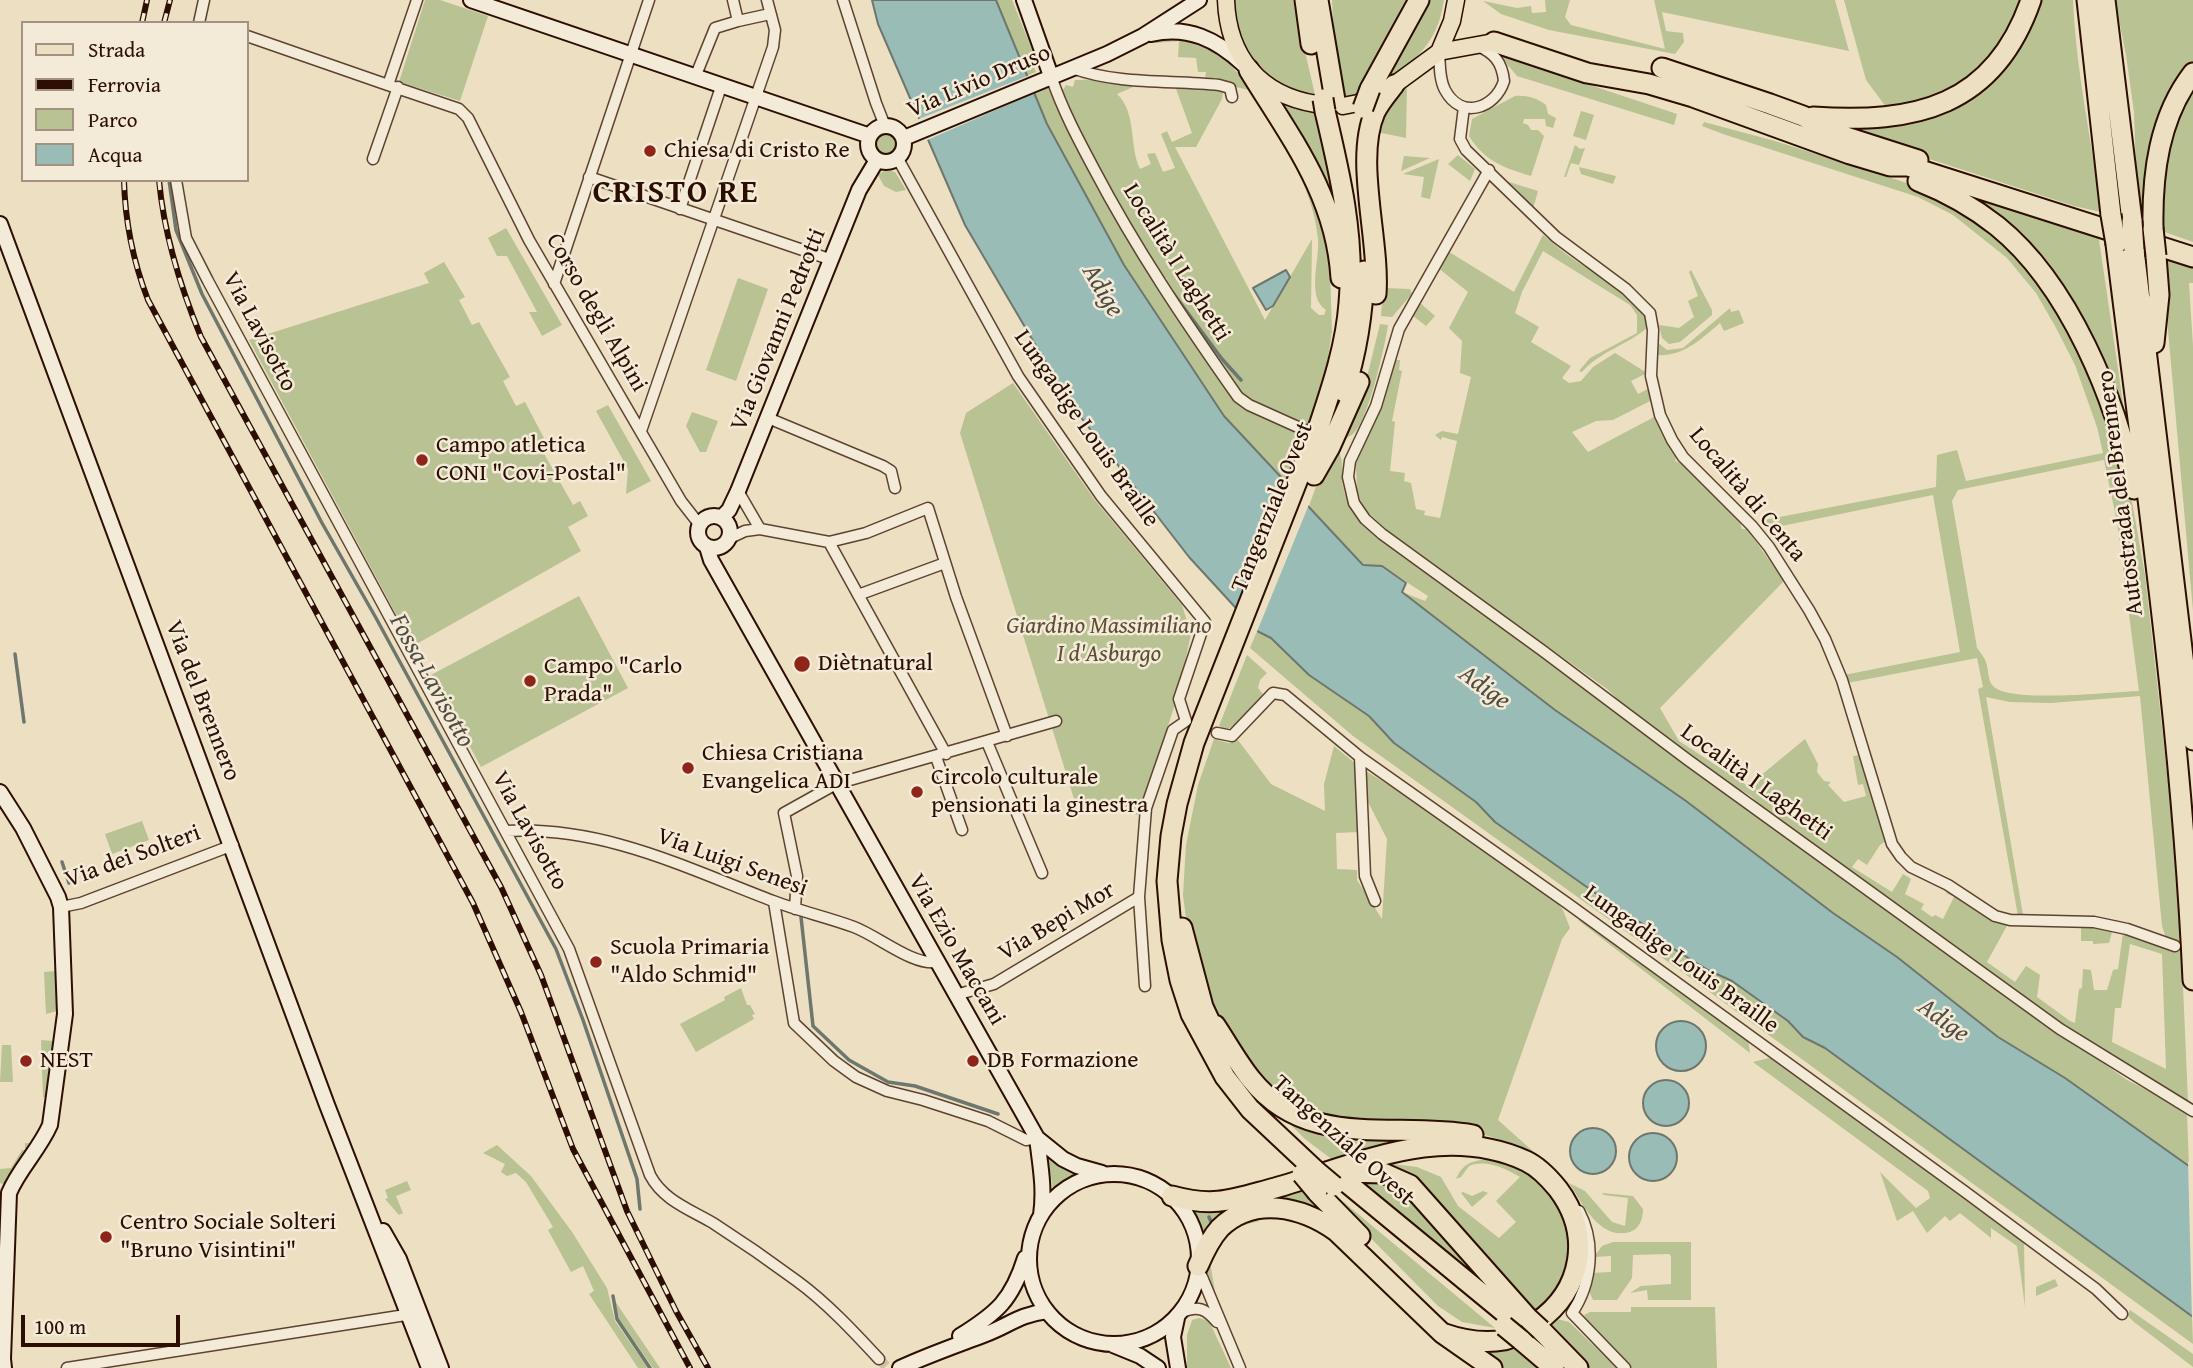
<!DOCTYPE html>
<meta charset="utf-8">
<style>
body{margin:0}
#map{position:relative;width:2193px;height:1368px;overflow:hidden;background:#eddfc1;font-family:"Gentium Book Plus",serif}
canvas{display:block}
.legend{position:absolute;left:21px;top:21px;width:228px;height:161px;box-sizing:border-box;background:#f3ead7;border:2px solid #a39281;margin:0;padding:9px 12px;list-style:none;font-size:21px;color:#2c0f00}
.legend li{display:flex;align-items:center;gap:14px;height:35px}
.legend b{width:35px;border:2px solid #a39281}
.scale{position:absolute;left:21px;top:1315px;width:159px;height:32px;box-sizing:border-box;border:4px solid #2c0f00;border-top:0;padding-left:9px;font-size:21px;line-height:24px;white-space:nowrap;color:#2c0f00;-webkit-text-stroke:5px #f3ead7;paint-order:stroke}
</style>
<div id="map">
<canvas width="2193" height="1368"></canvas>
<ul class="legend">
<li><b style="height:9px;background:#eddfc1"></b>Strada</li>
<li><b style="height:9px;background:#2c0f00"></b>Ferrovia</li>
<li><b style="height:19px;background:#b8c293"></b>Parco</li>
<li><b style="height:19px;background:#9abcb7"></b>Acqua</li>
</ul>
<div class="scale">100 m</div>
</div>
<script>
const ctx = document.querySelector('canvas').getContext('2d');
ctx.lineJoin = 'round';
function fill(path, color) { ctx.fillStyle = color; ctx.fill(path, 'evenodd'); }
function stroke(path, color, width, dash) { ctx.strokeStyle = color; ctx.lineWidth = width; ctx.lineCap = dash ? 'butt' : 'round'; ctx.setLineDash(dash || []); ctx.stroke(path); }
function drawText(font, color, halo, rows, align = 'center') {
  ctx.font = font + ' "Gentium Book Plus",serif'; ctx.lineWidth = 5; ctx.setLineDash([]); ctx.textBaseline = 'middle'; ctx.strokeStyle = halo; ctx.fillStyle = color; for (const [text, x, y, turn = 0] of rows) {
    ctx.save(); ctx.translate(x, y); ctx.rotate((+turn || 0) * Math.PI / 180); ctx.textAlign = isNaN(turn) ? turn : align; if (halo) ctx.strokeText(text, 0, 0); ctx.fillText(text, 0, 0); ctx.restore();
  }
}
fill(new Path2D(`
 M425 0H440L488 16 460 101 399 82Z
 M996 0H1012L1035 57 1031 60 1036 72 1026 76Z
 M1232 0H1293L1316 99 1277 84 1255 64 1245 51 1239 35Z
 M1332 0H1412L1362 93 1344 100 1335 64Z
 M1424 0H1444C1437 46 1414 62 1377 86Z
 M1545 0H1570L1565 17 1571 25 1665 49 1654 0H1835L1849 51 1662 12 1666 31 1683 33 1684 42 1675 54 1549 30 1501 14 1483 1 1517 8 1531 6 1532 13 1546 12Z
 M1844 0H2029L1986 67 1947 95 1889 111 1866 80Z
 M2036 0H2073C2076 72 2092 141 2101 212L2074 206 1837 129 1889 125 1960 99Z
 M2115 0H2193V64L2183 76 2149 227 2142 224 2136 172 2134 112 2126 55Z
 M1167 36 1202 41 1222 55 1253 91 1293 147 1326 231 1330 270 1332 331 1324 384 1311 427 1251 401 1241 393 1228 378 1165 282 1167 278H1161C1124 219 1087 158 1062 92L1066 85 1073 87 1075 80C1093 80 1118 78 1133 87L1117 94C1137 112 1129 147 1140 169L1151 164 1147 154 1155 153 1163 172 1175 168 1161 134 1167 131 1172 142 1192 133 1175 86 1221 89 1223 92 1222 99 1196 147H1175L1265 320 1312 239 1311 308 1319 315H1324L1326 310C1306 297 1320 260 1318 239 1314 196 1292 157 1269 121 1263 111 1257 99 1249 90L1205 80 1206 72H1198L1196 58 1178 57 1179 41 1155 43V38Z
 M1502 55 1518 57 1596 87 1677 114 1674 125 1517 76 1501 57Z
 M2193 81V242L2159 230 2166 144Z
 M1407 84 1406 138 1377 132 1389 101Z
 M1048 87 1065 122 1240 405 1279 425 1308 435 1289 486 1224 416 1124 265 1047 124 1034 94Z
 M1515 96C1526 95 1537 98 1546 105L1548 114 1556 118 1553 128 1546 126 1545 119H1524L1523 123 1528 125 1531 130H1538L1544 136 1531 176C1505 168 1485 162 1469 136L1472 119Z
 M1274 99 1297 107 1319 111 1342 220Z
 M1581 111 1594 115 1586 140 1573 136Z
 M1704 122 1775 141 1935 192 1993 227 2078 335 2128 479 2145 575 2178 870 2188 1102 2088 1044 1768 813 1751 796 1718 777 1637 718 1607 689 1396 538 1363 508 1357 490 1356 464 1386 389 1393 360H1400L1399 370 1402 371 1392 421 1395 422 1390 471 1405 473 1404 481 1411 483 1416 509 1425 511 1424 515 1440 518 1457 441 1442 437 1441 440 1435 435 1442 431 1458 434 1471 377 1460 373 1462 341 1449 328 1468 292 1437 267 1446 250 1514 292 1543 235C1553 243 1563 252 1573 259 1599 277 1642 293 1648 327 1628 345 1600 351 1582 372L1579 371 1590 358 1637 333V315L1630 305 1543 251 1522 292 1515 313 1539 327 1531 342 1571 366 1562 378 1569 383 1581 381 1593 367 1615 353 1647 373 1631 381 1638 394 1650 388 1652 400 1613 420 1596 421 1572 432 1588 452 1656 416 1660 430 1676 458 1675 461 1683 464 1740 523 1742 529H1747L1784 581 1660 708 1679 741 1748 786 1805 739 1818 764 1817 772 1824 781 1831 782 1828 785 1844 802 1866 796 1863 784 1858 785 1853 756 1861 755 1886 841 1880 845 1867 865 1858 859 1852 867 1892 892 1903 874 1911 879 1905 894 1924 904 1921 909 1932 917 1935 915 1943 919 1954 897 1946 893 1950 890 2009 922 1987 962 2015 982 2026 966 2040 975 2037 997 2070 1021 2075 1023 2079 989 2082 988 2083 969 2091 970 2094 990H2107L2113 970 2118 969 2123 933 2167 950 2175 948 2166 938 2162 926 2140 696 2051 703 2010 702 1986 697 2023 915 2018 916 1978 689 1983 687 1977 658 1847 683 1844 675 1960 652 1933 495 1767 529 1764 520 1936 487 1937 455 1957 450 1966 481 2103 453 2097 427 2075 365 2055 326 2036 293 2007 258 1953 215 1918 197 1723 134 1702 126ZM2104 460 2117 522 2139 691C2111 692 2013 703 1994 687 1987 681 1989 670 1986 662 1984 657 1980 652 1977 648L1952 501 1958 490ZM2130 944 2162 954 2166 1069 2112 1042 2115 1008H2121Z
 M874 144a12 12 0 1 1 24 0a12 12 0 1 1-24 0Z
 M1575 145 1580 149 1585 148 1579 165 1571 163 1566 177H1564Z
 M1458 155 1475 169 1470 181 1448 164Z
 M1404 156 1430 158 1401 171Z
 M1439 159 1430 199 1421 197 1424 177 1403 174Z
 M1579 167 1616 176 1613 184 1581 174Z
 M885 170 895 172 906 190 896 192 884 186 878 175Z
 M1509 182 1538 191 1533 209 1508 185Z
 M1931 183 2098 233 2128 437 2053 282Z
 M506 228 562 325 542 336 529 312H537L507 256H497L488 238Z
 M2161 251 2193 261V283H2189L2193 346V611Z
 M444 262 465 297 459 300 472 325 479 322 510 377 503 381 516 406 525 402 544 438 538 443 573 505 580 501 588 516 568 527 581 551 413 646 249 340 429 283 424 273Z
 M1691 270 1712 310V315L1680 342 1669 344 1662 338 1659 325 1679 328 1694 317 1688 301 1698 296 1689 272Z
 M738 278 768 289 736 381 706 370Z
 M1383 288 1410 289 1412 294 1392 317 1381 316Z
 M1419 302 1435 316 1426 326 1412 315Z
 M1730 308 1731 312 1739 310 1744 323 1724 331 1720 323C1700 340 1683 357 1656 355V341L1667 350 1683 348Z
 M1380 324 1388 325C1385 346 1368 422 1353 434 1351 436 1345 438 1343 439L1368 373Z
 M1013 383 1094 499 1182 605 1191 634 1178 695 1139 815 1075 802 960 433 966 413Z
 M608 405 651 481 626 494 628 469 596 411Z
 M692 412 718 421 706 452H700L686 426Z
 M1336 448C1346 460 1340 472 1343 486 1346 502 1357 517 1367 529L1629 722 2127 1080 2171 1102 2187 1114 2189 1166 2065 1078 1998 1037 1897 957 1833 913 1686 801 1555 710 1402 592 1425 601 1428 596 1382 566 1364 565 1309 506 1318 481Z
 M579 596 628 688 481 767 431 675Z
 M1257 631 1271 638 1309 675 1369 716 1394 743 1477 802 1495 822 1615 907 1643 924 1664 943 1708 970 1732 981 1788 1021 1804 1037 1825 1048 2192 1316 2193 1344 1685 974 1353 736 1250 648Z
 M1247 655 1267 673 1260 680 1258 688 1263 694 1238 724 1225 730 1219 726Z
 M1214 739 1228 743 1238 740 1271 784 1325 811 1324 784 1334 746 1356 764 1360 832 1336 833 1337 869 1357 870V880L1382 919 1387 839 1364 794V770L1402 793 1555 900 1563 910 1570 928 1562 939 1498 1120 1545 1162 1530 1157 1509 1143 1465 1128 1331 1122 1272 1094 1216 1013 1203 983 1188 934 1183 895 1186 845 1198 785Z
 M142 821 149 840 112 854 105 834Z
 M1578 920 1586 921 1748 1039 1750 1053Z
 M2081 925 2112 932 2109 943 2093 944V941H2081Z
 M56 971 57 1011 46 1014 44 972Z
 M741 988 747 1005H750L755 1014 752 1015 754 1019 696 1052 680 1024 725 1000 724 997Z
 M41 1040 53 1041 46 1097H43Z
 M2 1045H11L13 1082H0Z
 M1773 1057 2024 1241 2025 1307 2017 1246 1991 1228V1238L1960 1213 1950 1221 1945 1216 1927 1233 1913 1211 1897 1221 1880 1172 1916 1208 1930 1198 1928 1191 1753 1062Z
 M1279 1113 1445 1136 1357 1150 1344 1155 1338 1164 1305 1139Z
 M25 1143H33L6 1185 0 1183V1169L11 1168 22 1150H25Z
 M497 1145 531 1176 572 1232 607 1288 615 1321 648 1368H638L589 1294 594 1291 583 1266 571 1272 548 1230 553 1227 526 1182 516 1173 507 1176 501 1172 505 1164 483 1153Z
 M1047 1153 1079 1173 1053 1189Z
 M1496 1159 1537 1176 1569 1220 1570 1273 1534 1316 1377 1162 1417 1167 1441 1177 1458 1206 1499 1238 1516 1222 1496 1201 1520 1177C1504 1168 1487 1159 1469 1166L1461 1177 1456 1179C1464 1160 1477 1160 1496 1159Z
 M1355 1178 1396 1183 1512 1311Z
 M407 1181 411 1190 396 1196 403 1213 399 1215 385 1199 388 1198 385 1190Z
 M1569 1183 1585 1191 1612 1222 1625 1226 1628 1198 1604 1195 1602 1193 1633 1196 1643 1209C1643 1219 1640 1228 1630 1232 1600 1241 1582 1203 1569 1183Z
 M1304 1187 1388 1271 1288 1204 1205 1238 1191 1207Z
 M1328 1189 1495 1328 1462 1322 1438 1306 1323 1190Z
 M1483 1191 1488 1193 1472 1207 1461 1193 1463 1192 1472 1196Z
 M1256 1219 1260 1221C1229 1227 1227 1236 1210 1261L1215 1292 1223 1314 1218 1310 1205 1273V1261L1235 1224Z
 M1613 1242H1691V1300H1648L1647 1290 1630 1293 1641 1286 1671 1284V1256L1669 1254 1633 1255 1632 1278 1617 1300H1593L1588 1289 1591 1273 1611 1272V1256L1594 1257 1602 1246Z
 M2055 1279 2058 1286 2036 1296V1287Z
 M615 1301 660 1368H653L619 1319Z
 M1631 1307H1715L1717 1368H1632L1592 1330 1584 1315 1590 1312H1631Z
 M2130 1310 2193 1354V1367L2134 1322 2127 1315Z
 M1199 1318 1209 1321 1231 1368H1187V1335L1192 1320Z
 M1557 1319 1569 1322 1617 1368H1587L1546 1328Z
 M1513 1344 1542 1368H1504L1472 1347Z`), '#b8c293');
const water = new Path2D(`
 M872 0H996L1047 124 1124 265 1224 416 1363 565 1382 566 1406 583 1402 592 1555 710 1686 801 1833 913 1897 957 1998 1037 2065 1078 2193 1169V1317L1825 1048 1803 1037 1788 1021 1732 981 1708 970 1664 943 1643 924 1615 907 1495 822 1476 802 1394 743 1369 716 1309 675 1271 638 1257 631 1189 557 1069 402 965 225 878 24Z
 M1286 270 1290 277 1273 306 1266 310 1253 288Z
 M1656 1046a25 25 0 1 1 50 0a25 25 0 1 1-50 0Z
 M1643 1103a23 23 0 1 1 46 0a23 23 0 1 1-46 0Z
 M1570 1151a23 23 0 1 1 46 0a23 23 0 1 1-46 0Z
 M1629 1157a24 24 0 1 1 48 0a24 24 0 1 1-48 0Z`);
fill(water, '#9abcb7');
stroke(water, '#6e776e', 2);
fill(new Path2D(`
 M1030 75 1037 92 925 141 916 120Z
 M1291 482 1310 502 1256 634 1238 616Z
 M2188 1161 2193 1164V1320H2192Z`), '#eddfc1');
stroke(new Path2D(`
 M169 180 176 230 202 294 322 523 376 618 556 949 583 1020 637 1179 640 1209
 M1173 293 1222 359 1241 380
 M15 654 24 722
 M62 862 69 883
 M801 917 813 1026 849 1060 888 1082 915 1086 998 1114
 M1209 1217 1212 1224
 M613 1296 617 1319 650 1368`), '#6e776e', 3.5);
stroke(new Path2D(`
 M879 1359 888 1368`), '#d0c0a4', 10, [10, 5]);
const street = new Path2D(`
 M417 0 388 85 459 109 468 118 529 240 681 501 699 524
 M843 0 876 103 885 126
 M738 21 770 14
 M199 23 204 0
 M247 36 388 85
 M1439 52C1440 64 1439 79 1445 90 1461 120 1495 109 1504 81 1502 62 1494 53 1478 46
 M1072 68C1119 85 1170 80 1219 85L1230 88 1232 97
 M696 75 715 28 738 21 733 0
 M1051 76C1062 109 1078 139 1094 169 1136 249 1186 323 1238 397L1249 405 1309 432
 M1464 107 1460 139 1466 150 1556 237 1626 289 1650 313 1653 330 1651 376 1660 415 1672 440 1683 457 1752 526 1769 547 1809 610 1825 639 1842 680 1892 844 1901 857 1911 867 1948 885 1995 916 2010 920 2094 922 2127 929 2175 946
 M373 159 398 87
 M898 159 1018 376 1101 496 1205 622 1179 699 1186 721 1173 730 1146 808 1139 897 1145 986
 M1489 170 1399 329 1376 406 1350 461 1348 477 1354 503 1365 519 1382 534 1543 651 1688 760 2060 1029 2193 1111
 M589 177 832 260
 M176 180 186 238 208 281 569 949 650 1175C663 1200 689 1209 713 1223 741 1241 770 1261 797 1281 827 1303 854 1332 879 1359
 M680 209 722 84
 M554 284 649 0
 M768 418 883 466 891 471 895 488
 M641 431 773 47 775 30 767 0
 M738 491 760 529
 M730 538 745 531 760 529 829 542 866 533 928 508 956 597 1007 736
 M829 542 946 754
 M858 595 945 563
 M1217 733 1232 736 1273 693 1285 695 1360 757 1567 903 1964 1191 2096 1289 2122 1314
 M987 742 1042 873
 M936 757 962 830
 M1360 757 1365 876 1375 901
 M506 831C603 826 684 867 773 901 799 911 827 917 854 927 878 936 913 966 937 962
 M774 902 794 1023 834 1061 856 1077 887 1091 923 1100 988 1121 1026 1140 1037 1138
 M61 907 81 903 233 845
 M795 909 797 876 784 813 836 784 1056 721
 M956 995 994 984 1139 897
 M1197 1271 1202 1277 1240 1368
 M1182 1312C1198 1305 1206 1309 1217 1322
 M1572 1313C1592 1283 1596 1243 1579 1211
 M1572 1313 1625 1368
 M67 1368 412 1314`);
const secondary = new Path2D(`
 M471 0 870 136
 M1024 0 1051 76
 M1151 34C1188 25 1217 40 1243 64
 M868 144a18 18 0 1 1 36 0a18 18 0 1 1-36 0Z
 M904 138 1107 54 1143 36 1199 0
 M0 224 327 1105 429 1368
 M698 532a16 16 0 1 1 32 0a16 16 0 1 1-32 0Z
 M722 517 729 510 738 491 859 190 877 160
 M707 547 711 560 1037 1138C1040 1164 1045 1188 1041 1215
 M0 792 23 828 58 897 61 907 65 1014 50 1125C39 1150 19 1169 9 1193L3 1359 4 1368
 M1037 1138 1063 1159 1077 1166 1102 1173
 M1029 1259a85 85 0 1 1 170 0a85 85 0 1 1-170 0Z
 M383 1231 399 1259 441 1368
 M1177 1318 1173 1337 1178 1368
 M960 1336C997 1313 1012 1300 1025 1258
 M1113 1345 1140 1356 1158 1368
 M900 1368C928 1355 957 1345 986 1334 1010 1325 1018 1315 1047 1311`);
const primary = new Path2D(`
 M1226 0C1228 57 1260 95 1316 104
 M1439 52 1452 21 1456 0
 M1343 106 1358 103 1394 85 1439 52 1494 42`);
const highway = new Path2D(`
 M1305 0 1311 44
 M1318 0 1335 100
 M2087 0 2111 215
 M2105 0 2132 221
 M1494 42 1587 73 1649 84 1693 97 1850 154 1890 166H1908L2193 257
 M1662 68 1770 104 1803 116 1840 135 1918 160
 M1249 70C1290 137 1336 195 1341 278
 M1370 89 1419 0
 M1813 117C1915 124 1994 107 2031 0
 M1918 181C1946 192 1973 207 1997 226 2069 284 2117 401 2134 489
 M2153 228C2152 174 2159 117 2193 73
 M2116 244C2146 489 2182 734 2193 980
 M2134 250 2193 740
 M1376 294C1380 240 1354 160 1375 112 1380 102 1387 94 1394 85
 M2154 343 2159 295 2156 256
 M1344 392C1357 352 1363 314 1364 271
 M1314 475 1330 447 1359 382
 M1182 928 1203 1007 1218 1039
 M1215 1025C1227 1043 1238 1063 1251 1079 1308 1151 1395 1121 1473 1135
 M1315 1170 1250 1109 1225 1077 1191 1014 1180 980 1172 940 1167 881 1171 836 1177 804 1194 743 1320 423C1333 384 1346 344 1349 303 1355 237 1340 174 1325 111
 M1347 1172 1383 1173 1410 1185 1528 1318
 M1346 1182 1516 1322
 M1317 1192 1360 1236
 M1172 1196C1215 1208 1234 1199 1275 1188 1357 1165 1441 1122 1526 1161 1539 1167 1549 1178 1558 1189 1592 1234 1583 1290 1537 1322 1527 1329 1516 1337 1504 1340 1483 1344 1462 1340 1442 1333
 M1198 1266C1204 1252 1210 1239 1220 1228 1254 1195 1302 1207 1336 1231L1442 1333 1492 1368
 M1541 1330 1578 1368
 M1521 1340 1554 1368`);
stroke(street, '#5c4330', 13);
stroke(secondary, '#2c0f00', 18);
stroke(primary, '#2c0f00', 19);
stroke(highway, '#2c0f00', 23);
stroke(street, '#f3ead7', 10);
stroke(secondary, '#f3ead7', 14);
stroke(primary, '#eddfc1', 16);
stroke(highway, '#eddfc1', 19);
const rail = new Path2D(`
 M142 23 147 0
 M164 23 170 0
 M124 180C125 222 133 261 148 300L473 903 521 1012 573 1149 690 1368
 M159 180C164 235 180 286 201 337L501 887 541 975 627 1211 676 1311 708 1368`);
stroke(rail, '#2c0f00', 6);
stroke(rail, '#f3ead7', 3.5, [10]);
const highwayBridge = new Path2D(`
 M1323 99 1325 111
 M1363 108 1370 89
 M2111 215 2116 244
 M2132 221 2134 250
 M2153 228 2156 256
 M1315 1170 1334 1186
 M1302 1174 1317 1192
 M1528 1318 1541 1330
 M1504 1326 1521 1340`);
stroke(highwayBridge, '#2c0f00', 23, []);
stroke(highwayBridge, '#eddfc1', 19);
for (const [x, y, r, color] of [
 [650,151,7,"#8f2418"],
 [422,460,7,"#8f2418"],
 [802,664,9,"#8f2418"],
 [530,681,7,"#8f2418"],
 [688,768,7,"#8f2418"],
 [917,792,7,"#8f2418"],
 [596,962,7,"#8f2418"],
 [26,1061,7,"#8f2418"],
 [973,1061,7,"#8f2418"],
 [106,1237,7,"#8f2418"]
]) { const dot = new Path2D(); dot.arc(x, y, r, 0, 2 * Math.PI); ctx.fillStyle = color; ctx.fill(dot); stroke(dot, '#f3ead7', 2.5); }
drawText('24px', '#2c0f00', '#f3ead7', [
 ["Via Livio Druso",979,82,-23],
 ["Località I Laghetti",1176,263,58],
 ["Corso degli Alpini",596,313,60],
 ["Via Giovanni Pedrotti",779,330,-68],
 ["Via Lavisotto",259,332,62],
 ["Lungadige Louis Braille",1086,429,55],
 ["Autostrada del Brennero",2121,493,-97],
 ["Località di Centa",1747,495,50],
 ["Tangenziale Ovest",1273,507,-68],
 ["Via del Brennero",202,701,69],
 ["Località I Laghetti",1756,783,36],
 ["Via Lavisotto",529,831,61],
 ["Via dei Solteri",133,857,-20],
 ["Via Luigi Senesi",732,863,20],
 ["Via Bepi Mor",1057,922,-31],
 ["Via Ezio Maccani",956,950,60],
 ["Lungadige Louis Braille",1681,960,36],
 ["Tangenziale Ovest",1343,1141,42]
]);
drawText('24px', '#2c0f00', '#f3ead7', [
 ["Chiesa di Cristo Re",664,151],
 ["Campo atletica",436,446],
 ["CONI \"Covi-Postal\"",436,474],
 ["Diètnatural",818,664],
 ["Campo \"Carlo",544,667],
 ["Prada\"",544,695],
 ["Chiesa Cristiana",702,754],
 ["Evangelica ADI",702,782],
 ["Circolo culturale",931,778],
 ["pensionati la ginestra",931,806],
 ["Scuola Primaria",610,948],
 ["\"Aldo Schmid\"",610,976],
 ["NEST",40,1061],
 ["DB Formazione",987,1061],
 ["Centro Sociale Solteri",120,1223],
 ["\"Bruno Visintini\"",120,1251]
], 'left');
drawText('italic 24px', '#5d4e33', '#f3ead7', [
 ["Giardino Massimiliano",1109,627],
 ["I d'Asburgo",1109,655]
]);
drawText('italic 26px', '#524c40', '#f3ead7', [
 ["Adige",1102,291,59],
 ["Fossa Lavisotto",431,681,61],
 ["Adige",1484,688,36],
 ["Adige",1943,1021,36]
]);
ctx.letterSpacing = '2px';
drawText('bold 32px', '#2c0f00', '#f3ead7', [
 ["CRISTO RE",676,194]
]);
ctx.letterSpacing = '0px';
</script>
